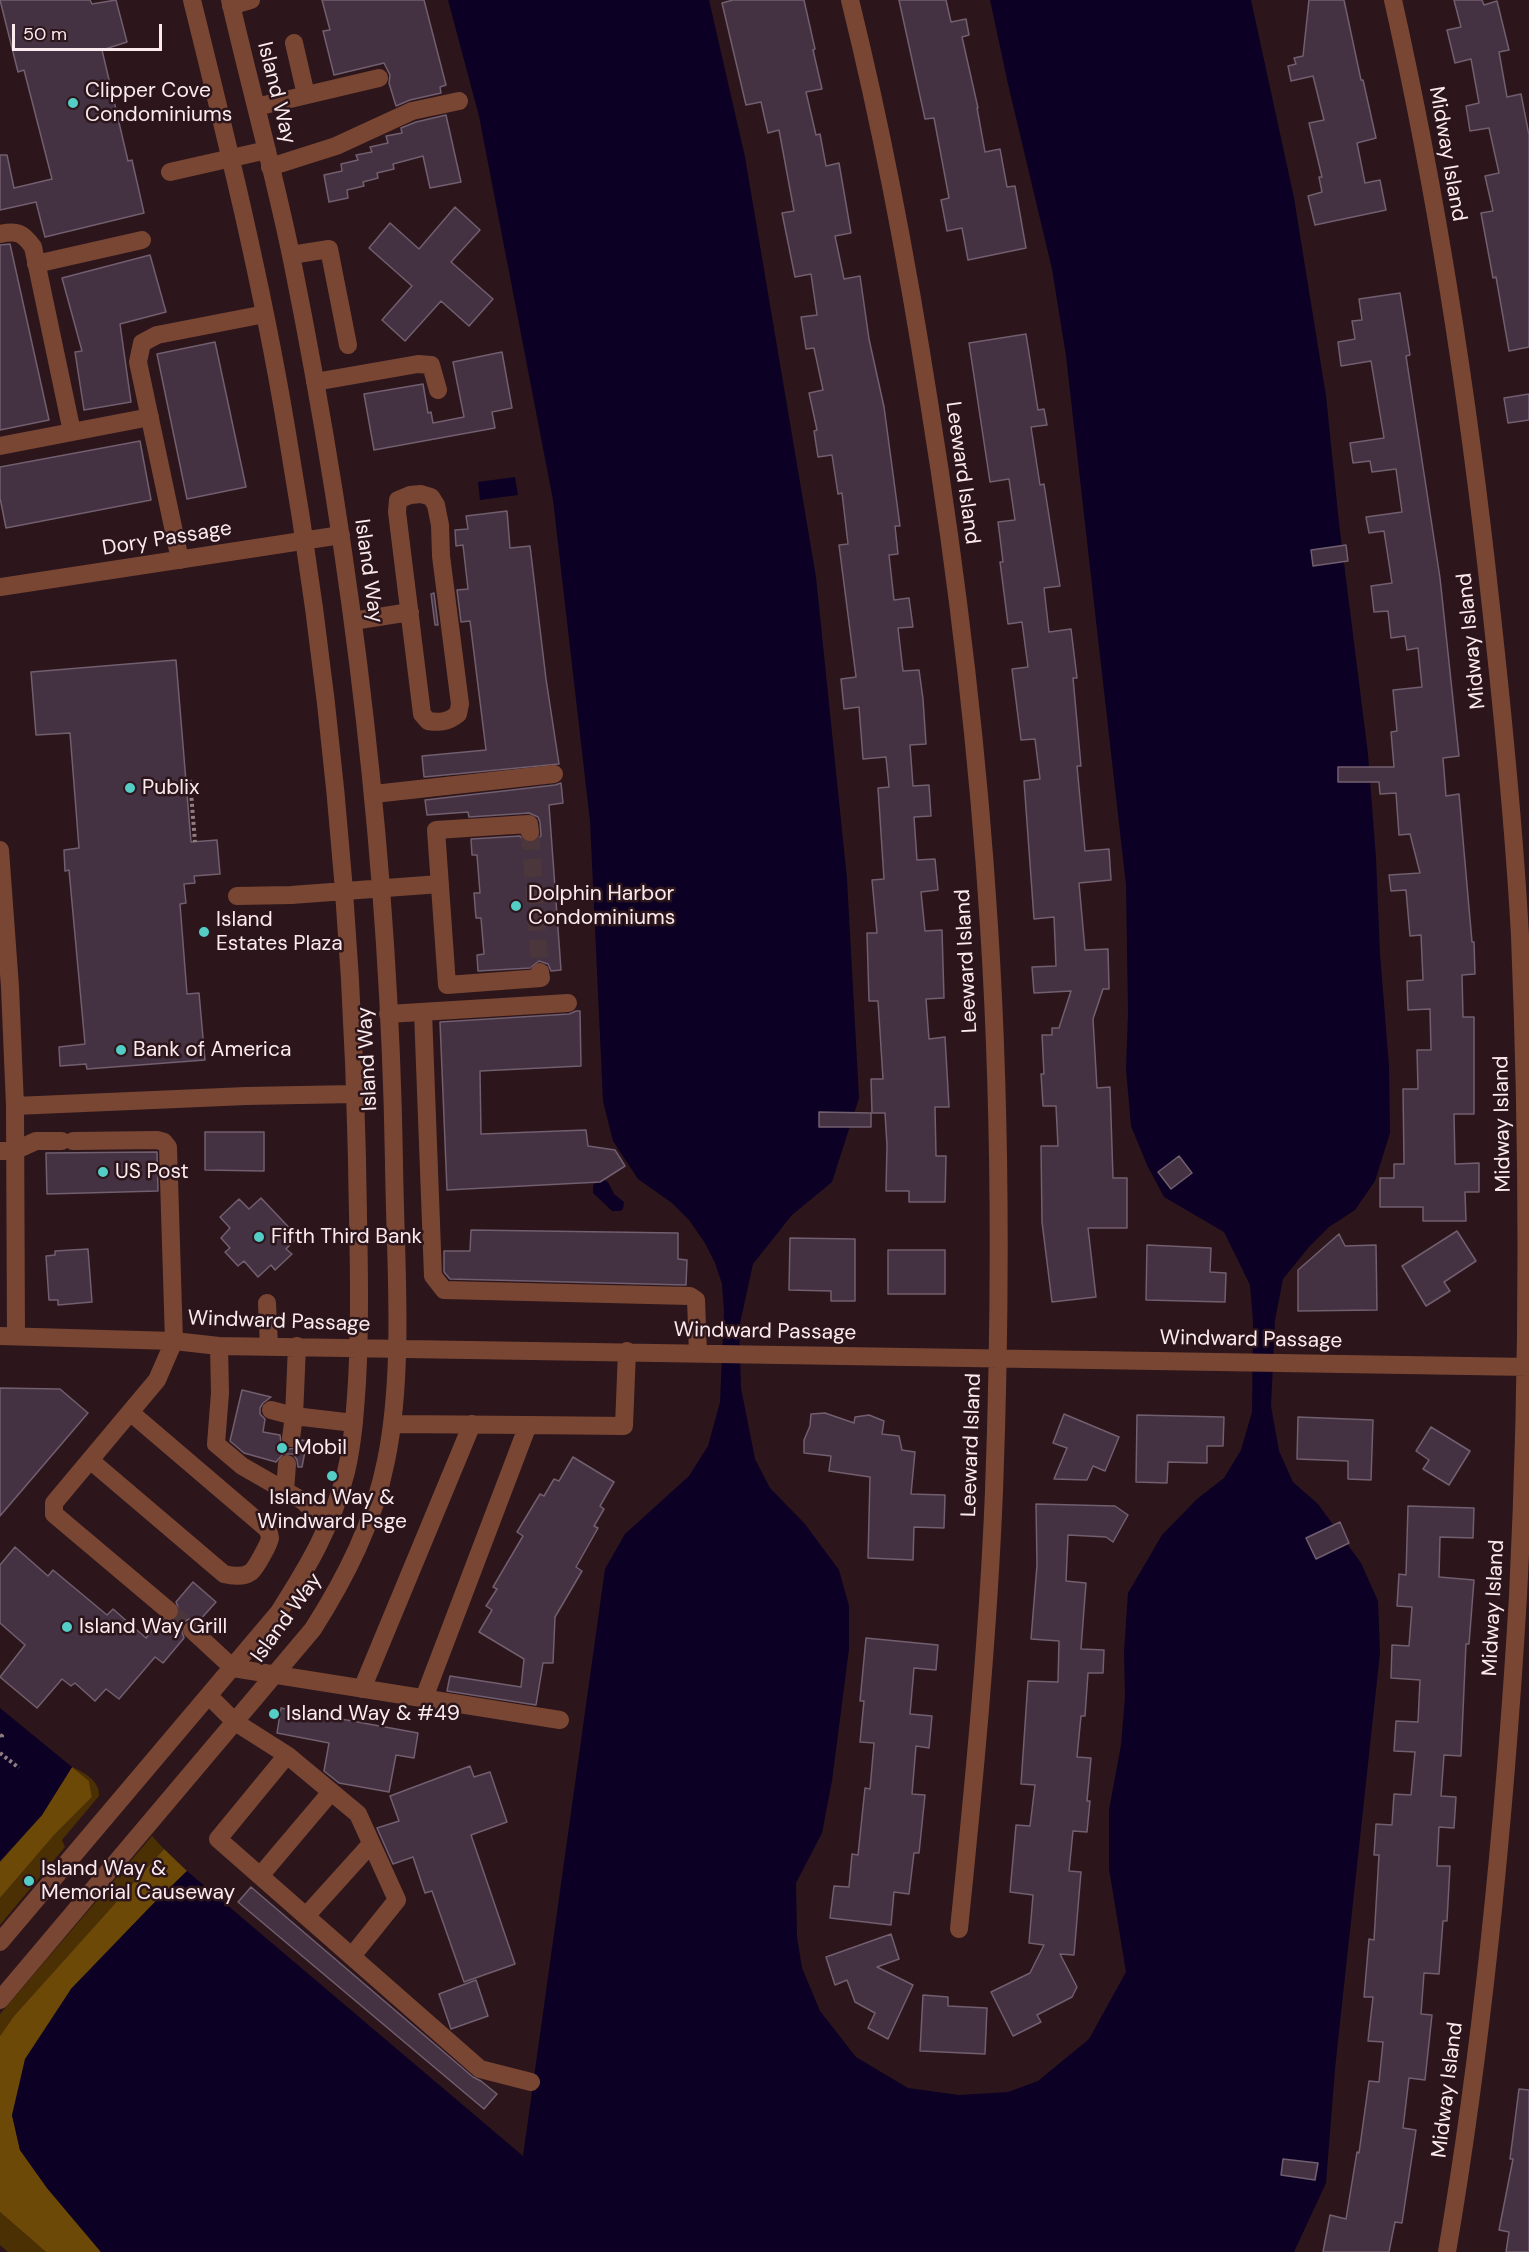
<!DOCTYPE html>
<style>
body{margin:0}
#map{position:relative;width:1529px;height:2252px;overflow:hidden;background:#2c161b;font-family:"DM Sans",sans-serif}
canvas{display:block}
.scale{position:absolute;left:12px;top:24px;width:150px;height:27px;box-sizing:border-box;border:3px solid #fbebee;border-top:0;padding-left:8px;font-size:18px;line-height:21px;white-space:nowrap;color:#fbebee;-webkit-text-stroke:4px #2c161b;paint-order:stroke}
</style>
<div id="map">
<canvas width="1529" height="2252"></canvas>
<div class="scale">50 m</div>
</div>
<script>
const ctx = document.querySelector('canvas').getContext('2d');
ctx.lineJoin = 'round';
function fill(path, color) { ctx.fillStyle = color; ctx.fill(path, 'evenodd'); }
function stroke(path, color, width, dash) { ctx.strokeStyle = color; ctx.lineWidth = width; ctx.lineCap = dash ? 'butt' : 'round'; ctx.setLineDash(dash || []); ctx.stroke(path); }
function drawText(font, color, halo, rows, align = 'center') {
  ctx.font = font + ' "DM Sans",sans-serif'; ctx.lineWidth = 5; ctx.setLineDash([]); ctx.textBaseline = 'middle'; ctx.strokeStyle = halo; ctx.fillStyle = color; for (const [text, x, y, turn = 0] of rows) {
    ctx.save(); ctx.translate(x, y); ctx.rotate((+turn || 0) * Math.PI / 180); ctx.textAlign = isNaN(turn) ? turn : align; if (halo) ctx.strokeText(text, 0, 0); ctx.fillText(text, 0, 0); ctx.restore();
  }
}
fill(new Path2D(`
 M72 1767C85 1773 100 1781 99 1796L62 1840 65 1847 0 1925V1898L55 1834 92 1797 89 1781Z
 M152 1836 164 1849 14 2016 0 2036V2014Z
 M0 2212 46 2252H8L0 2245Z`), '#4a3002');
fill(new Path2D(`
 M72 1767 89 1781 92 1797 55 1834 0 1898V1862L42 1815Z
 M164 1849 187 1871 151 1906 71 1989 12 2115 20 2150 47 2188 101 2252H46L0 2212V2036L14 2016Z`), '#6d4908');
fill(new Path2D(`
 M448 0H709L745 157 816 577 847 879 859 1098 832 1182 792 1215 753 1264 739 1328 741 1388 755 1459 770 1488 805 1524 839 1570 849 1606V1649L832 1781 822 1833 796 1883 797 1937 802 1968 820 2011 856 2057 908 2088 959 2095 1008 2092 1038 2081 1089 2039 1126 1972 1109 1869V1810L1121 1745 1125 1697 1124 1652 1128 1593 1162 1535 1197 1499 1224 1478 1241 1450 1252 1412 1253 1321 1250 1285 1224 1232 1164 1197 1147 1165 1131 1126 1126 1069 1128 1014 1126 885 1066 356 1052 269 1008 84 990 0H1251L1294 198 1326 396 1339 523 1368 754 1376 858 1380 954 1389 1066 1390 1133 1375 1181 1355 1210 1329 1227 1309 1247 1283 1279 1275 1320 1271 1406 1279 1451 1293 1482 1318 1504 1361 1563 1378 1601 1380 1653 1335 2069 1326 2183 1294 2252H101L47 2188 20 2150 12 2115 25 2059 71 1989 151 1906 187 1871 523 2156 605 1569 625 1534 689 1476 708 1446 720 1402 724 1312 722 1284 715 1263 705 1243 689 1220 672 1203 638 1179 613 1141 603 1101 590 821 553 500 479 116Z
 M515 477 518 495 480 500 478 482Z
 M604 1180 608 1182 614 1194 624 1202 623 1209 620 1211H612L593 1193V1185L599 1181Z
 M0 1708 72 1767 42 1815 0 1861Z`), '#0c0025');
const building = new Path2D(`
 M0 0H90L92 4 116 0 127 42 102 50 128 161 132 160 144 213 45 237 36 202 0 210V155H7L14 188 52 179 24 70 18 72Z
 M322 0H424L446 85 440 87 441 93 410 100 396 106 389 83 390 75 384 63 334 75 323 31 330 30Z
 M733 0H804L815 49 813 50 822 89 806 92 816 135 820 134 826 166 839 163 851 233 835 236 844 279 860 276 869 339 884 407 900 526H895L898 554 889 555 894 600 909 598 913 627 898 628 903 671 919 670 923 699 926 744 910 745 913 786 929 785 931 816 914 817 917 860 935 859 938 890 921 892 925 931 942 930 944 998 926 999 929 1039 945 1037 949 1107H935L936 1156H946L945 1202H909V1191H886L887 1145 885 1113H872L871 1079H883L878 1001H869L867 933H877L872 880 884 879 878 788 889 787 886 757 863 759 859 707 844 709 841 679 856 677 839 545 848 544 842 493 838 494 832 455 818 457 814 431 817 430 809 393 823 390 814 348 806 349 801 317 817 315 811 274 795 277 782 213 794 211 779 130 768 133 761 102 746 105 722 3Z
 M899 0H946L951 22 966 19 969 35 962 37 978 108H977L985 152 1000 149 1007 187 1015 186 1026 248 968 260 962 228 947 231 941 200 949 198 934 118 925 119Z
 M1309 0H1344L1361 80H1363L1376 138 1357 143 1365 183 1380 180 1386 210 1315 225 1308 196 1322 192 1319 177H1322L1309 123 1324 120 1313 76 1291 81 1288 66 1296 64 1294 58 1303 56Z
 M1454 0H1482L1484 5 1497 1 1509 50 1499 52 1507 97 1521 94 1529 135V347L1509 351 1496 277 1493 278 1481 213 1493 211 1485 176 1499 173 1489 128 1470 131 1466 106 1479 103 1471 59 1455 63 1447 30 1461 27Z
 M446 115 461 182 430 188 423 156 393 164 394 169 377 173 378 178 363 182 364 186 347 190 348 198 329 202 324 175 342 171 341 164 358 160 356 155 372 152 370 147 388 143 386 136 402 133 401 128 416 122Z
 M455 207 480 230 451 262 493 299 469 326 441 301 405 341 382 320 412 286 369 248 390 223 419 249Z
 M10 244 49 420 0 430V245Z
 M150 255 166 312 120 324 131 402 84 410 75 352 82 351 62 278Z
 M1400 293 1410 355 1406 356 1440 578 1459 756 1443 758 1446 796 1459 794 1472 942H1474L1475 974 1462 975 1463 1017H1474V1114H1454L1455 1164 1479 1163V1192H1465L1466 1221H1423V1207H1380V1178H1394V1164H1404L1403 1089H1418L1417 1050H1431L1430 1009 1408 1010 1407 981 1423 980 1421 935 1410 936 1406 890 1391 891 1389 875 1420 873 1410 834 1399 835 1396 793 1380 794 1379 782H1338V767H1394L1391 732 1397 731 1393 690 1422 687 1418 648 1407 650 1405 636 1391 638 1388 611 1374 612 1371 586 1392 583 1384 531 1369 533 1366 517 1402 512 1396 469 1372 472 1370 461 1353 463 1350 443 1384 438 1371 361 1341 366 1338 342 1355 339 1352 321 1362 320 1359 299Z
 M1026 334 1038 410 1044 409 1047 425 1031 427 1040 485 1044 484 1060 586 1044 588 1049 632 1071 629 1077 678H1073L1081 766H1077L1085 851 1109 849 1111 880 1079 883 1085 950 1108 949 1109 989H1103L1093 1019 1097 1088 1110 1087 1113 1178H1127V1228H1088L1096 1297 1052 1302 1042 1222 1041 1146H1058L1056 1106H1043L1041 1074H1044L1042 1035H1052V1028H1059L1071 991 1034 993 1032 967 1056 966 1054 917 1034 919 1024 781 1040 779 1035 739 1021 740 1012 669 1028 667 1022 622 1008 624 1000 562H1003L998 522 1015 520 1009 479 990 482 969 343Z
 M215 342 246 487 187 499 157 354Z
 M502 352 512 408 492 412 495 428 374 450 364 394 423 384 428 413 431 412 433 423 464 417 453 362Z
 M1529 394V420L1508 423 1504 398Z
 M140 441 151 500 6 528 0 498V467Z
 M507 511 510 548 530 546 546 679 559 764 424 777 422 756 486 750 470 621 461 622 457 590 468 589 463 545 456 546 455 530 468 529 466 516Z
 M1346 545 1348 561 1313 566 1311 550Z
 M434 593 438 625H435L431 594Z
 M176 660 191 842 217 840 220 874 194 876 195 883 184 884 186 903 180 904 187 994 199 993 205 1060 87 1069 86 1064 60 1066 59 1047 85 1044 69 870 65 871 64 850 79 848 70 733 36 735 31 672Z
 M561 783 563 803 549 805 561 970 551 971 548 964 539 961 530 968 478 971 477 955 484 954 481 918H476L474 893H480L477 855H472L471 839 520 836 525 842 532 843 541 836 540 822 538 817 529 813 469 817 468 812 427 815 425 800 555 785Z
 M576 1011H580L581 1066 480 1071 481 1134 586 1130 588 1146 615 1150 625 1166 600 1182 447 1190 440 1022 569 1014Z
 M819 1112 871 1113V1127H819Z
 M205 1132H264V1171L205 1170Z
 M157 1152 158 1191 47 1194 46 1153Z
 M1179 1156 1192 1173 1171 1189 1158 1172Z
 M261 1198 298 1237 286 1249 292 1254 275 1270 271 1265 258 1277 244 1261 238 1266 225 1252 230 1248 221 1238 230 1228 220 1217 239 1199 249 1209Z
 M471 1230 678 1233V1259L687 1260 686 1285 450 1279 444 1272V1251H470Z
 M1457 1231 1476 1261 1444 1282 1450 1291 1426 1306 1402 1266Z
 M1339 1234 1345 1246 1376 1245 1377 1310 1298 1311V1270Z
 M790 1238 855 1239V1301H831V1291L789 1290Z
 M1147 1245 1211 1248 1210 1272 1226 1273 1225 1302 1146 1300Z
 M88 1249 92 1302 58 1305V1300H49L46 1256 55 1255V1251Z
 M888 1250H945V1294H888Z
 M0 1388 60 1389 88 1413 0 1516Z
 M242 1390 271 1397 263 1403 260 1408V1414L265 1419 263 1432 280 1435 281 1443 289 1449 296 1448 302 1440 307 1441 302 1467H298L297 1460 293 1454H283L276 1462 244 1453 230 1441Z
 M825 1413 854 1423 855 1417 869 1415 884 1421 882 1434 899 1436 902 1450 915 1452 911 1494 945 1495 944 1528 914 1527 913 1560 868 1558 870 1477 829 1471 831 1456 804 1453V1440L810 1426 811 1414Z
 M1064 1414 1119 1437 1105 1471 1093 1466 1087 1480 1054 1479 1067 1448 1053 1443Z
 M1137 1415 1224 1417 1223 1446H1207V1463L1168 1462 1167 1483 1136 1482Z
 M1298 1417 1373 1420 1371 1480 1348 1479V1461L1297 1459Z
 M1431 1427 1470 1451 1449 1485 1423 1469 1429 1460 1416 1451Z
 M573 1457 614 1482 600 1506 604 1509 594 1526 598 1528 576 1567 582 1571 555 1617 553 1663H543L536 1705 447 1691 450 1676 521 1687 524 1659 479 1632 492 1610 486 1606 497 1589 493 1587 523 1536 517 1532 540 1494 544 1496 554 1479 559 1481Z
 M1036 1504 1115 1506 1128 1515 1113 1542 1106 1537 1068 1535 1066 1581 1086 1583 1081 1649 1104 1650 1103 1673H1088L1085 1716H1081L1077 1757 1091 1758 1087 1801H1090L1087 1832 1073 1831 1069 1871 1081 1872 1074 1955 1060 1954 1077 1987 1072 1997 1037 2015 1041 2022 1013 2036 991 1992 1030 1973 1044 1945 1029 1943 1033 1895 1010 1892 1016 1825 1030 1826 1035 1785 1021 1784 1028 1681 1058 1682 1059 1641 1031 1639 1037 1565Z
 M1408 1506 1474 1508 1473 1538 1440 1537 1439 1577 1474 1580 1469 1644H1466L1461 1756 1444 1755 1441 1796 1456 1797 1454 1828 1439 1827 1437 1866H1450L1447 1921H1443L1439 1974 1424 1973 1421 2014 1432 2015 1425 2080 1409 2078 1403 2128 1416 2130 1402 2223 1395 2222 1389 2252H1323L1330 2215 1346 2219 1357 2152 1359 2153 1369 2081 1379 2082 1383 2042 1368 2041 1373 1997H1364L1369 1939 1374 1940 1379 1855H1374L1376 1824 1392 1825 1394 1794 1411 1795 1415 1752 1394 1751 1396 1721 1418 1722 1420 1680 1391 1678 1392 1645 1409 1646 1412 1607 1397 1606 1399 1574 1406 1575Z
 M1340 1522 1349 1543 1316 1559 1306 1538Z
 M15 1547 48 1576 53 1570 107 1615 113 1609 146 1638 161 1619 168 1622 177 1619 180 1612 176 1602 193 1582 216 1602 199 1621 189 1619 184 1622 181 1628 184 1638 163 1663 155 1657 119 1699 106 1689 95 1701 75 1683 71 1686 62 1679 37 1708 0 1677 25 1645 0 1623V1565Z
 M866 1638 938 1645 936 1670 914 1668 910 1714 932 1716 929 1748 916 1746 912 1794 925 1795 919 1853H914L909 1894 894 1892 891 1925 830 1918 834 1886 849 1887 852 1854 858 1855 865 1788 870 1789 874 1743 860 1742 864 1701H860Z
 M281 1708 418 1733 414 1758 396 1755 389 1792 339 1783 324 1771 329 1743 277 1733Z
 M470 1766 474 1777 490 1772 507 1822 471 1835 515 1964 464 1982 432 1891 425 1893 413 1857 393 1864 377 1828 399 1821 390 1796Z
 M251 1887 473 2077 481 2081 497 2094 484 2109 238 1902Z
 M891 1934 899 1959 877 1967 913 1985 888 2039 868 2028 875 2013 855 2002 847 1980 835 1985 826 1957Z
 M476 1980 488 2016 451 2029 439 1994Z
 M923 1995 948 1997V2006L987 2008 985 2054 920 2051Z
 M1519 2089 1529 2090V2252H1506L1509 2232 1499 2230 1513 2159H1510Z
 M1283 2159 1318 2163 1315 2180 1281 2175Z`);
fill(building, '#443242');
stroke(building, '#715e6f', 1.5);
stroke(new Path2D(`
 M530 832 540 972
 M169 1611 192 1630`), '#4b363b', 18, [18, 9]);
stroke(new Path2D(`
 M190 780 195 842
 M0 1735 2 1736 0 1739
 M0 1753 19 1768`), '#917e82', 4, [3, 3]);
stroke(new Path2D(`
 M850 0C883 133 908 267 929 402 957 575 978 750 989 926 1001 1113 1001 1303 994 1491 988 1638 974 1783 959 1929
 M1393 0C1438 200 1469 403 1491 607 1503 716 1514 826 1520 936 1529 1155 1529 1376 1518 1596 1505 1815 1484 2035 1447 2252
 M231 6 251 0
 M294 43 306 95
 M256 107 379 78
 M270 167 336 146 412 111 459 101
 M170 172 267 150
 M0 234C17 230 23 233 33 247L72 432
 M291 255 329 249 348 345
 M36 264 142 240
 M315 382 418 364 431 365 438 390
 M0 446 150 417
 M421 494 431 497 436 505 440 525 441 556 460 704 458 714C448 722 440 723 428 721L422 714 397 512 398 500 410 495Z
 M180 560 138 362 142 343 157 335 265 314
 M0 587 341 535
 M353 621 410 612
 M374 794 554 774
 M530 832 529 824 436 830 447 985 541 978 540 972
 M0 850 10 987 15 1106 16 1336
 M237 896 291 895 440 884
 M423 1012 433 1276 444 1290 690 1296 696 1300 698 1353
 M388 1014 568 1003
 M15 1106 246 1096 355 1094
 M73 1141 157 1140 164 1142 168 1147 174 1341 157 1380 54 1503V1514L169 1611
 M0 1151H14L36 1141H62
 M267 1303 269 1346
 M0 1336 174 1341 219 1346 1529 1367
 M219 1346 220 1393 216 1444 242 1466 303 1501 313 1510 332 1517
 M271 1410 294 1416 354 1423
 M392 1424 528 1425
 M291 1438 294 1416 297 1346
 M90 1460 224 1574C232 1576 244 1577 251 1572 256 1568 269 1544 270 1538 270 1534 269 1533 267 1529L130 1412
 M285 1491 287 1464
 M192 1630 233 1668 560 1720
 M362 1689 472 1424
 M209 1696 235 1722 287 1755 358 1814 397 1900 352 1956
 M424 1698 528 1425 624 1426 627 1351
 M287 1755 218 1839 480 2069 531 2082
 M260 1876 331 1792
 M306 1916 371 1844
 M0 1942 279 1612C309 1565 332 1526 346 1472 353 1442 355 1412 357 1382 361 1307 358 1233 357 1159 352 913 328 669 286 427 262 283 227 141 192 0
 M0 2000 313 1629C346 1577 374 1522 386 1461 405 1369 395 1257 394 1162 389 858 352 557 292 260 274 172 250 87 230 0`), '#7a4634', 18);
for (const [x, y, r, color] of [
 [73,103,6,"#54cdc7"],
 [130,788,6,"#54cdc7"],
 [516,906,6,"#54cdc7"],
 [204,932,6,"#54cdc7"],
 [121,1050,6,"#54cdc7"],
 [103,1172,6,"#54cdc7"],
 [259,1237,6,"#54cdc7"],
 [282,1448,6,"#54cdc7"],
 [332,1476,6,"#54cdc7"],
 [67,1627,6,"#54cdc7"],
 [274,1714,6,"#54cdc7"],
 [29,1881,6,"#54cdc7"]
]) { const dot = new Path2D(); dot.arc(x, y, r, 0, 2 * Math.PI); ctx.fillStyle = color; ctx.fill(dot); stroke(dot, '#2c161b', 2); }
drawText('21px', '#fbebee', '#2c161b', [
 ["Clipper Cove",85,91],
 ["Condominiums",85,115],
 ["Publix",142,788],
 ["Dolphin Harbor",528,894],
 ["Condominiums",528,918],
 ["Island",216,920],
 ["Estates Plaza",216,944],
 ["Bank of America",133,1050],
 ["US Post",115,1172],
 ["Fifth Third Bank",271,1237],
 ["Mobil",294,1448],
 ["Island Way &",332,1498,"center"],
 ["Windward Psge",332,1522,"center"],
 ["Island Way Grill",79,1627],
 ["Island Way & #49",286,1714],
 ["Island Way &",41,1869],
 ["Memorial Causeway",41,1893]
], 'left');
drawText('21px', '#fbebee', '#2c161b', [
 ["Island Way",276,93,76],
 ["Midway Island",1447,154,80],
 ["Leeward Island",962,473,82],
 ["Dory Passage",167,539,-9],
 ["Island Way",368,571,82],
 ["Midway Island",1472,641,-96],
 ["Leeward Island",967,961,-93],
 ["Island Way",368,1059,-93],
 ["Midway Island",1503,1124,-91],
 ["Windward Passage",279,1322,2],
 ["Windward Passage",765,1332,1],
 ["Windward Passage",1251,1340,1],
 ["Leeward Island",972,1445,-88],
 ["Midway Island",1494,1608,-87],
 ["Island Way",287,1618,-54],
 ["Midway Island",1448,2090,-83]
]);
</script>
